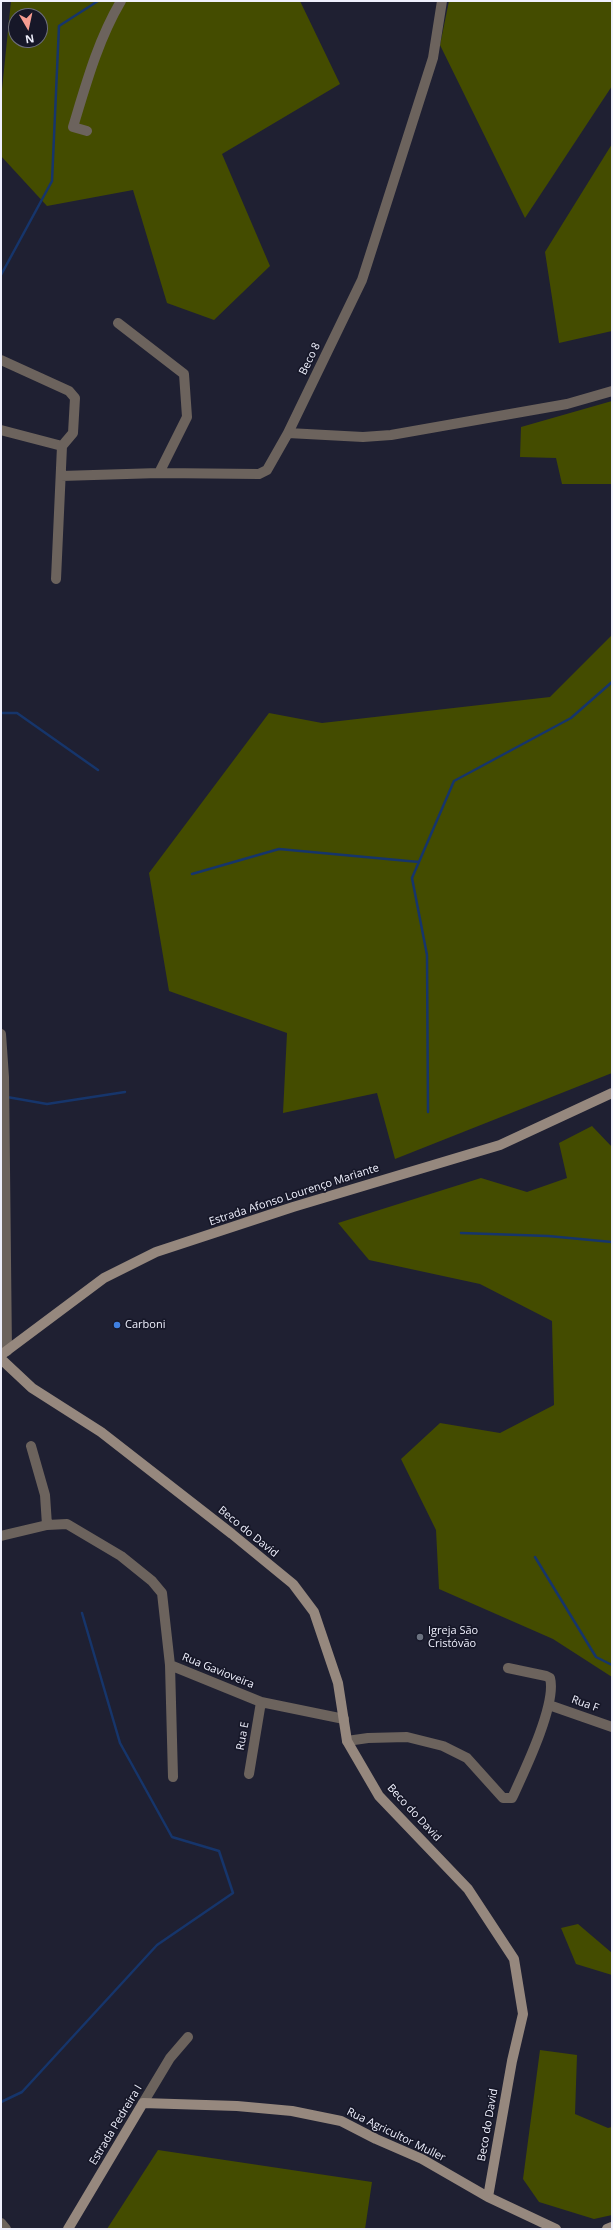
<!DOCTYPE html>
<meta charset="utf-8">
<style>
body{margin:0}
#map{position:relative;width:613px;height:2230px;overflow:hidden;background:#1f2032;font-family:"Open Sans",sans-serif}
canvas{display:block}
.frame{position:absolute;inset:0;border:2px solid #eff0fd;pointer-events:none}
.north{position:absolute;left:8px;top:8px;width:40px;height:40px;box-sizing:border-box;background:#161728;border:1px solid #6d6e7d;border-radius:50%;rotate:171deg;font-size:11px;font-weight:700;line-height:16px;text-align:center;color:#eff0fd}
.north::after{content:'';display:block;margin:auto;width:14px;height:18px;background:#f59c91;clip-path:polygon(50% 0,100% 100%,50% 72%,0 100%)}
</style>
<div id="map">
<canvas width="613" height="2230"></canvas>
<div class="frame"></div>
<div class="north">N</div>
</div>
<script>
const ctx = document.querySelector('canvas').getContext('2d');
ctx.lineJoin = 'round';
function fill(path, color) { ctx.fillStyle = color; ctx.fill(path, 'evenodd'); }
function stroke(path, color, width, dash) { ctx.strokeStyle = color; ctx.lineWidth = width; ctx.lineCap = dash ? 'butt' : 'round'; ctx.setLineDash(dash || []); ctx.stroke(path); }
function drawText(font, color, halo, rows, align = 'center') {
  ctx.font = font + ' "Open Sans",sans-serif'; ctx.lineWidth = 3.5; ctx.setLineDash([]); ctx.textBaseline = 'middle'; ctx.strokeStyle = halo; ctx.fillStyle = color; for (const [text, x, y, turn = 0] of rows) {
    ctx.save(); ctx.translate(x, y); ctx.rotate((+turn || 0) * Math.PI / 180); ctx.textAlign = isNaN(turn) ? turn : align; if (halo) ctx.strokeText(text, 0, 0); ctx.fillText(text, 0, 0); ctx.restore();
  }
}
fill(new Path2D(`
 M11 1H300L340 84 222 154 270 266 214 320 167 303 133 190 47 206 1 156V99ZM16 16H40V40H16Z
 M449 1H612V86L525 218 440 45Z
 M612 144V331L559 343 545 252Z
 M612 401V484H562L556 458 520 457 521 427Z
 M612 635V1073L395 1159 377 1093 283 1113 287 1033 169 991 149 873 269 713 322 723 550 697Z
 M592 1126 612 1147V1677L553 1639 439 1589 436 1530 401 1459 440 1423 500 1433 554 1405 552 1321 480 1284 369 1260 338 1223 481 1178 527 1192 567 1178 559 1143Z
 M578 1924 612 1953V1975L576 1964 561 1928Z
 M540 2050 577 2055 575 2114 608 2128 612 2127V2215L594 2219 539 2202 523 2179Z
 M158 2150 372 2182 365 2229H107Z`), '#444c00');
stroke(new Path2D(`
 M1 275 52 181 59 26 98 1
 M1 713H17L98 770
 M192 874 279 849 419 862
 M7 1097 47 1104 125 1092
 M428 1112 427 955 412 878 454 781 571 718 612 682
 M461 1233 548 1236 612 1242
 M535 1557 596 1657 612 1665
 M1 2102 22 2092 157 1945 233 1893 219 1851 172 1837 120 1743 82 1613`), '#16356b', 2.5);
stroke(new Path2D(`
 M87 131 73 127C86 84 98 40 121 1
 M118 323 184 374 187 417 159 473
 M1 360 69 391 75 398 73 433 62 446
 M1 430 62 446 56 579
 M288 433 363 437 391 435 567 404 612 391
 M61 476 159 473 259 474 267 470 288 433 362 280 433 58 442 1
 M1 1034 4 1077 7 1351
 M31 1446 45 1495 47 1525
 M1 1536 47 1525 67 1524 121 1556 152 1581 162 1593 170 1665 173 1777
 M170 1665 261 1702 344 1719
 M549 1705 612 1727
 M347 1741 368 1738 407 1737 443 1746 467 1758 503 1798H512C524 1772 557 1704 550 1678L546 1676 508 1668
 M249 1774 261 1702
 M143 2103 170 2058 188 2037
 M1 2223 6 2229`), '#6c635d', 10);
stroke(new Path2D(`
 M1 1355 104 1278 156 1252 293 1207 500 1145 612 1093
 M1 1359 32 1388 101 1432 232 1534 293 1584 314 1612 338 1683 347 1741 379 1796 468 1889 514 1959 523 2014 512 2061 488 2197
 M68 2229 143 2103 237 2106 292 2111 341 2121 376 2139 422 2159 488 2197 556 2229
 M607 2229 612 2227`), '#96887e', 10);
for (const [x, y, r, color] of [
 [117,1325,4,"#3f7fe0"],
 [420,1637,4,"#6b7280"]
]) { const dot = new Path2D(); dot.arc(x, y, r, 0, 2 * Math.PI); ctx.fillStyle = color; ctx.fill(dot); stroke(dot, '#161728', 1.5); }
drawText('11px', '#eff0fd', '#161728', [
 ["Beco 8",310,359,-64],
 ["Estrada Afonso Lourenço Mariante",294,1195,-18],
 ["Beco do David",248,1532,39],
 ["Rua Gavioveira",218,1671,22],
 ["Rua F",585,1704,20],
 ["Rua E",243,1736,-80],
 ["Beco do David",414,1813,47],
 ["Estrada Pedreira I",116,2125,-59],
 ["Beco do David",488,2125,-80],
 ["Rua Agricultor Muller",396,2135,26]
]);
drawText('11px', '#eff0fd', '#161728', [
 ["Carboni",125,1325],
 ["Igreja São",428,1631],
 ["Cristóvão",428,1644]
], 'left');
</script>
